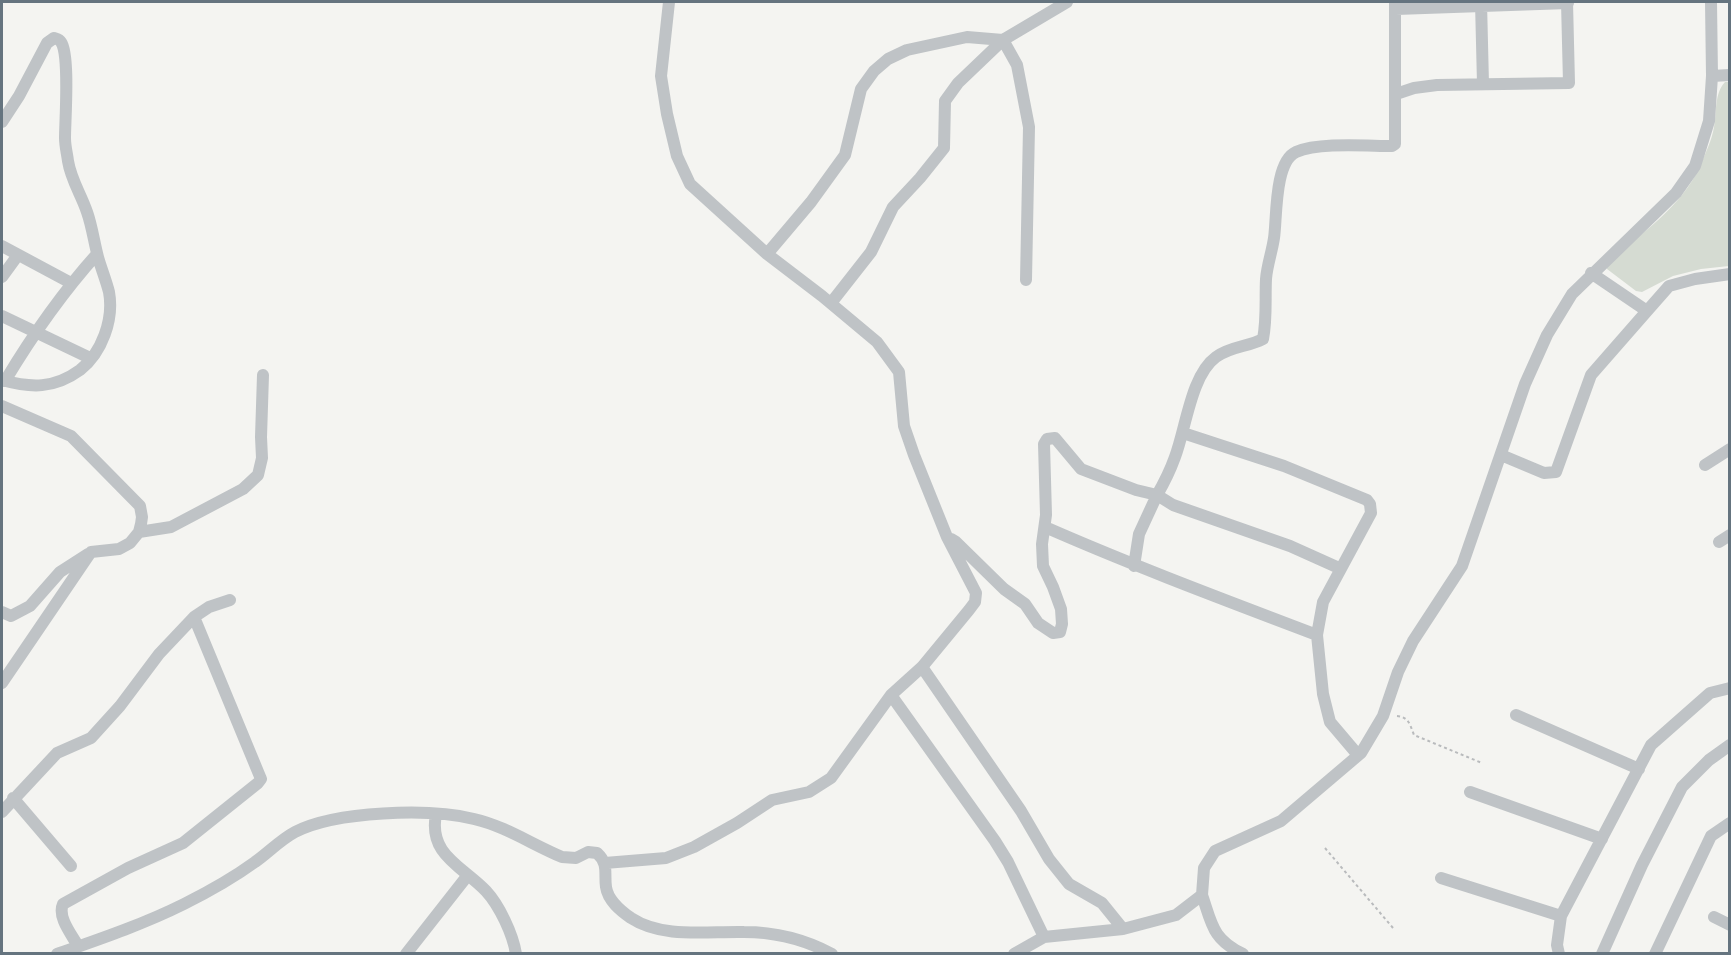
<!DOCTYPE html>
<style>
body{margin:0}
#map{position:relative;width:1731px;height:955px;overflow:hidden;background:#f4f4f1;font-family:Inter,sans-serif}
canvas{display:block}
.frame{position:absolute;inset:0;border:3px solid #65747f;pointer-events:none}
</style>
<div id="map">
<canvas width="1731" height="955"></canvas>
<div class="frame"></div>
</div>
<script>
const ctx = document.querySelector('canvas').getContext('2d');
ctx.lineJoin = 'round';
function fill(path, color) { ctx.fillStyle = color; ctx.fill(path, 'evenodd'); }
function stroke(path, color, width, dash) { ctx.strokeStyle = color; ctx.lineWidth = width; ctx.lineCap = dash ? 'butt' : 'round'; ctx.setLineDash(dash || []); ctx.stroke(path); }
fill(new Path2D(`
 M1725 82H1729V266L1701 269 1673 276 1642 292 1636 291 1607 269V263C1639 235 1682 207 1700 166 1705 154 1712 140 1714 127 1717 112 1714 94 1725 82Z`), '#d5dbd2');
stroke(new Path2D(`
 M1397 716C1409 717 1410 725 1414 735L1482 763
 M1325 848 1393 928`), '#b9bbbd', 2, [3, 3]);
stroke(new Path2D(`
 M1481 2 1483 84
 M1396 9 1568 3
 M1712 76 1730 75
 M1396 94 1414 88 1437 85 1569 83 1567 2
 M2 122 19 96 47 43 54 38C57 39 59 39 61 42 70 55 65 120 65 138 65 146 67 153 68 161 71 180 81 194 87 212 92 226 94 242 98 257 101 268 106 280 109 292 114 319 102 353 80 370 54 389 31 388 2 380
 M2 246 71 283
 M767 254 811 202 845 155 861 89 874 71 888 59 907 50 967 37 1003 40 1017 65 1029 127 1026 280
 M1591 273 1647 311
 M2 277 18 255
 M831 303 871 252 893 207 920 178 944 148 945 101 958 83 1003 40 1067 2
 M2 316 90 358
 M5 381C32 336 62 293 97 254
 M2 406 71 436 140 506 142 517 141 524 139 532 130 543 119 549 91 552 2 683
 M1183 433 1284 466 1367 500 1370 504 1371 513 1323 602 1317 635 1323 694 1330 722 1358 755
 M1501 455 1544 473 1556 472 1591 375 1647 311 1669 286 1695 279 1730 274
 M1705 465 1730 449
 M1045 527C1134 566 1225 600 1317 635
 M139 532 171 527 243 489 258 475 262 458 261 437 263 375
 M951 539 956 542 1004 589 1025 604 1038 623 1053 633 1060 632 1062 624 1061 609 1053 587 1043 566 1042 544 1046 515 1044 444 1047 439 1055 438 1081 469 1136 490 1157 495C1164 483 1170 471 1175 457 1186 428 1191 375 1216 357 1231 346 1248 347 1263 339 1267 319 1265 299 1266 279 1267 265 1272 252 1274 238 1277 219 1274 162 1296 152 1319 142 1367 146 1392 146L1395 144V2
 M1719 542 1730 535
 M1134 566 1139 534 1157 495 1173 505 1290 546 1339 568
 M2 612 11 616 30 606 60 572 88 554
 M922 667 1021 811 1049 859 1069 884 1102 903 1123 929
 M891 695 995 841 1008 862 1044 937
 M1516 715 1639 769
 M1470 792 1602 839
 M13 798 71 866
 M2 812 57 753 91 738 120 706 159 654 194 617 209 607 230 600
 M436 814C428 855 462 866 486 891 499 905 513 934 516 954
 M605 863 666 858 694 847 737 823 772 800 809 792 831 778 891 695 922 667 969 610 975 602 976 593 947 537 914 455 904 426 899 372 877 342 822 296 767 254 690 184 677 156 667 114 661 76 669 2
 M1441 878 1561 916
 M1202 895C1212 924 1212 939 1243 954
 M1714 917 1730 925
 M78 946C72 935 57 917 63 904L128 868 183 843 258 783 261 779 194 617
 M57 954C100 939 144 924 184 904 208 892 233 878 255 862 268 853 280 840 295 832 336 811 429 808 474 819 505 826 533 845 562 857L576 858 588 852 597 853C609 864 604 873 606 887 608 901 621 911 631 918 663 939 708 931 744 932 775 932 804 939 832 954
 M406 954 468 875
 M1014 954 1044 937 1123 929 1176 915 1202 895 1204 868 1215 851 1281 821 1361 753 1383 716 1398 672 1413 641 1462 566 1525 384 1547 335 1572 294 1676 193 1695 166 1709 121 1712 76 1711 2
 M1559 954 1557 945 1561 916 1651 745 1710 693 1730 688
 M1602 954 1642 865 1682 787 1709 760 1730 745
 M1655 954 1711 836 1730 823`), '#bfc3c6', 12);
</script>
